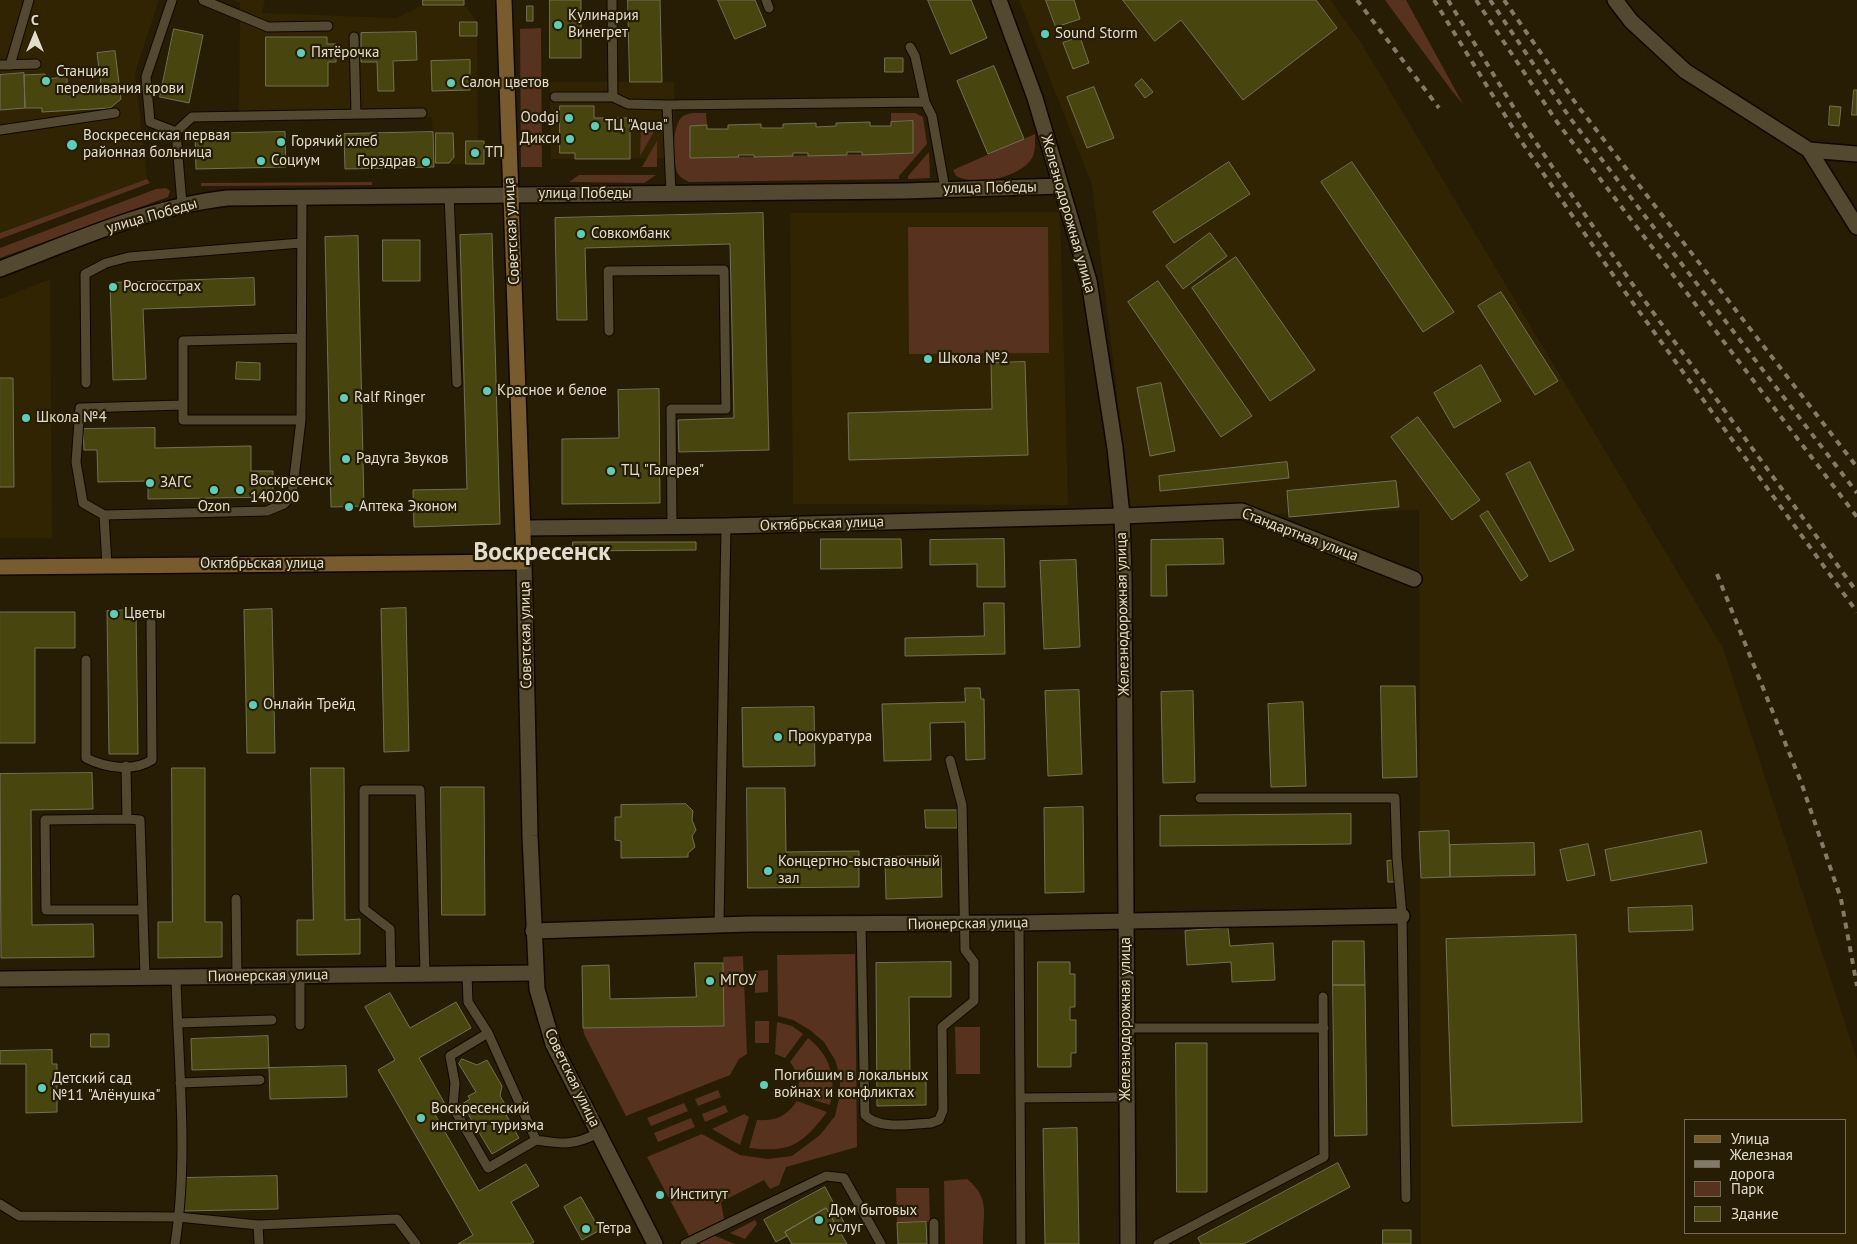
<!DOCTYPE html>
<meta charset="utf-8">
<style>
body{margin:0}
#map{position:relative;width:1857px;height:1244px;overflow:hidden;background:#271d05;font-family:"PT Sans",sans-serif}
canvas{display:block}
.legend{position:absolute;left:1684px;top:1119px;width:162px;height:115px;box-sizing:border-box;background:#271d05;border:1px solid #726a55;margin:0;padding:6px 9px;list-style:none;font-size:15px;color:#e3ddce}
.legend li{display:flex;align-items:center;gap:10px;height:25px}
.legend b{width:25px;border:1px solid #726a55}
.north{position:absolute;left:10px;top:10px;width:50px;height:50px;-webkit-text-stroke:4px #271d05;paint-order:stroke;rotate:0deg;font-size:14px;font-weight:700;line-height:20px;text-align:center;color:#e3ddce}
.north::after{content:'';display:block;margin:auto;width:18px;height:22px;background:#e3ddce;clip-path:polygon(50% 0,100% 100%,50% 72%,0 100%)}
</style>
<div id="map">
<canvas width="1857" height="1244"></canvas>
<ul class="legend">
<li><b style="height:6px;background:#795c2e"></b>Улица</li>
<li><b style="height:6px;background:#837b68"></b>Железная дорога</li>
<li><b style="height:14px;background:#57321e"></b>Парк</li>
<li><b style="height:14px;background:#48450f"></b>Здание</li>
</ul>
<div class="north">С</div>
</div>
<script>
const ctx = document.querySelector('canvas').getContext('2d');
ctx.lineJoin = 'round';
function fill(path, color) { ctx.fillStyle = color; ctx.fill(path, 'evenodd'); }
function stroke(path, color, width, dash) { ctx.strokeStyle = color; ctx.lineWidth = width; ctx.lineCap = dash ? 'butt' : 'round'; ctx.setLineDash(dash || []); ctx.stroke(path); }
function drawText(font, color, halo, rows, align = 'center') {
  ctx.font = font + ' "PT Sans",sans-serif'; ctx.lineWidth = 4.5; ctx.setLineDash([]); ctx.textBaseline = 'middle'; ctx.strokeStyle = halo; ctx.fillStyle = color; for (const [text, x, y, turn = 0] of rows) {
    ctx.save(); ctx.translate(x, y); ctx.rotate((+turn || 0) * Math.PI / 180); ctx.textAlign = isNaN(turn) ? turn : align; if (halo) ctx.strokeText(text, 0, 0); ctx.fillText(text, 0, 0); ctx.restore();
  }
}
fill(new Path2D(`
 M0 0H159L135 73 147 179 0 233Z
 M234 0H265L262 13 396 18 423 5H464L477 22 478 141H484V164H434L432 117 239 119 240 3Z
 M1019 0H1330L1360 41 1723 648 1857 1060V1244H1421L1419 510 1132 518 1092 185ZM1686 1120H1846V1233H1686Z
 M550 82H674L675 158 551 159Z
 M1060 212 1068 505 793 504 790 213Z
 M50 279 52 538H0V299Z`), '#312403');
fill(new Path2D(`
 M1385 0H1406L1463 104 1452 91Z
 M541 28 542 167H521L520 29Z
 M706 113 707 125 690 126 691 158 913 153V121L891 122V113H915L923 117 927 144 899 176V179L689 182C683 179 677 175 676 169 673 156 672 124 683 116 689 112 699 113 706 113Z
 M641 124H655V130L640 156Z
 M1035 134C1035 143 1036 154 1030 161 1015 179 975 186 956 176L953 170Z
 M657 141V167H642Z
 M929 152 930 178 908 179V176Z
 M579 175H656L644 183 569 182Z
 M147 179 150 183 0 239V233Z
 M372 182V185L201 186V183Z
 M166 188 170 191 168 197 0 258V248L156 189Z
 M908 227H1048L1049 353 909 354Z
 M855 954 857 1147 786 1167 779 1185 770 1189 764 1180 721 1202 724 1219 689 1236 647 1157 702 1134 740 1155 768 1159 792 1156 820 1135 835 1116 840 1095V1076L835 1060 824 1042 810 1030 793 1020 778 1016 777 955Z
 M743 956 747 1054 739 1059 730 1075 626 1116 584 1034 583 1028 724 1026 723 957Z
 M768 970V992L755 993V971Z
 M755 1021H769V1043H755Z
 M777 1022 792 1026 803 1034 785 1058 775 1054Z
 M955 1027H980V1074H956Z
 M808 1038C830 1055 837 1079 830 1105L798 1095C800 1081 798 1073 790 1062Z
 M718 1090 721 1097 698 1106 695 1099Z
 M797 1101 827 1112C802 1145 790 1153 749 1148L757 1120C775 1121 786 1117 797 1101Z
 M684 1103 688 1111 651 1126 647 1118Z
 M725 1105 728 1112 705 1122 702 1114Z
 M744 1114 749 1117 740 1145 712 1129Z
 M691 1118 695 1127 658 1142 654 1133Z
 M967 1179C992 1199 982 1217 983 1244H945L944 1181Z
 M896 1188H929L930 1222 897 1223Z
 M755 1220 757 1224 745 1239 730 1233Z
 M713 1235 735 1244H695Z`), '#57321e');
const building = new Path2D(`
 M423 0H464V5H423Z
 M550 0H581V58H550Z
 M628 0H660L662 82H630Z
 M718 0H755L766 26 735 39Z
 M928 0H971L987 38 951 54Z
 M1046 0H1074L1080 19 1056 27Z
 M1123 0H1316L1337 28 1243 100 1181 20 1155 41Z
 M527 6H533V21H527Z
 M460 22H477V36H460Z
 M174 29 203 35 189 103 160 97Z
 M416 32 417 60 393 61 394 91H378L377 62H361V33Z
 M266 37H327V44H336V62H328V86H266Z
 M1080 37 1089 63 1073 69 1063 43Z
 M115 51 121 99 110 108 42 112V108H25L24 75 45 74V79L67 77V87L101 84 97 53Z
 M885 58H903V72H885Z
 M470 60V90L432 91 431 61Z
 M994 66 1024 139 988 154 957 81Z
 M24 73 25 108 0 110V75Z
 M1142 79 1153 92 1145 98 1135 85Z
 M1094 87 1114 138 1087 148 1067 97Z
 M1854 90H1857V115H1852Z
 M560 106H594V118H630V159H575V153H560Z
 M1830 106 1841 107 1839 126 1829 125Z
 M913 121V153L862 155V152H847V155L808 156V153H793V156L754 157V155H738L739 157 690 158V126L707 125V129H728V125L761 124V128H783V124L816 123V127L836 126V123L870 122V126H891V122Z
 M285 132 286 167 196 169 195 134Z
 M433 132 434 167 345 169 344 134Z
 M436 133H453L454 157 449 163H436Z
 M466 141H484V164H466Z
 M1229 162 1250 194 1174 243 1153 212Z
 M1352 162 1454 312 1423 332 1321 182Z
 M763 213 769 450 679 452 678 420 734 418 730 244 585 248 587 320H557L555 218Z
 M1210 233 1227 256 1183 289 1166 266Z
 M492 234 500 524 414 527 413 490 467 489 460 235Z
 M358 236 364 506 331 507 325 237Z
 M383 240H420V281H383Z
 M1236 257 1315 370 1270 401 1192 288Z
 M254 278 255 305 143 309 146 379 113 380 110 283Z
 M1158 281 1252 416 1221 437 1128 302Z
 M1501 292 1558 381 1535 395 1478 306Z
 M237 362 260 363V380L236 379Z
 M1025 362 1028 455 849 460 848 413 992 409 991 363Z
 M1481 365 1501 401 1454 428 1434 393Z
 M0 378H13L14 487H0Z
 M1161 383 1175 451 1150 456 1137 388Z
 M659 389 660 503 562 504V439L619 438 618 390Z
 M1418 417 1480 500 1452 520 1391 437Z
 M155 428V448L251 446V471H273V497L148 499V481L98 482 97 450H84L83 429Z
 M1287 462 1289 478 1160 491 1159 476Z
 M1530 462 1574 550 1550 562 1506 474Z
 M1396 481 1399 507 1289 517 1287 491Z
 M1488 511 1528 576 1521 581 1480 516Z
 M821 539H901L902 568 821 569Z
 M1004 539 1005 587H977V564L930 565V540Z
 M1223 539 1224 564 1166 565 1167 596H1151V540Z
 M573 542H696V550L573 551Z
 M1076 560 1080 647 1044 649 1040 561Z
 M984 603H1004L1005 654 905 656V638L984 636Z
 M406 608 409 751 384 752 381 609Z
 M272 609 275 753H247L244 610Z
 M136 610 138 754H109L107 611Z
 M0 612H75V648H35V743H0Z
 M1381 686H1415L1417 777 1383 778Z
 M965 688H980L981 699H984L985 759 966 760 965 722 930 723 931 760 884 761 882 704 965 702Z
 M1079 690 1082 774 1048 776 1045 691Z
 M1193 691 1195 782 1163 783 1161 692Z
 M1303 702 1306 786 1271 787 1268 704Z
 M814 707 815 766 743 767 742 708Z
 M172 768H205V922H222V957L158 958V922H172Z
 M311 768H344L345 920 360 919V954L297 955V920H313Z
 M92 773 93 809 31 810 32 925 93 924 94 957 1 958 0 774Z
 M441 787H484L485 915H442Z
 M747 788H785L786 852 859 851V887L748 888Z
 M686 804 693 811 692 820 696 830 692 836 695 847 688 853V857L621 858V841L615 840V817H621V805Z
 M1083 807 1084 892 1045 893 1044 808Z
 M925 810H957V828H926Z
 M1351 814V844L1160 846V816Z
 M1449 831 1450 877 1421 878 1419 832Z
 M1701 831 1707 863 1611 881 1605 850Z
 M1534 843 1535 875 1450 877V845Z
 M1588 844 1595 875 1567 881 1560 850Z
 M941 856 942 897 886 899 885 857Z
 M1400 860V882H1388L1387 861Z
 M1692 906 1693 930 1629 932 1628 908Z
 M1228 928 1230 946 1273 943 1275 980 1232 982 1231 962 1187 965 1185 931Z
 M1576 935 1582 1122 1452 1126 1446 939Z
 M1333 941H1364L1365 985H1333Z
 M951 962V997H909L910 1073H926V1105L877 1106 876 963Z
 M1038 962H1070V974H1075V1007H1070V1020H1076V1053H1071V1067H1038Z
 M695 963H723L724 1026 583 1028 582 966 609 965 610 999 696 997Z
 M1333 985H1365L1367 1135 1335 1136Z
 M390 993 410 1028 456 1002 471 1028 419 1058 445 1104 433 1111 479 1191 526 1164 539 1186 511 1202 534 1242 530 1244H458L473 1235 378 1070 395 1060 365 1007Z
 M91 1034H109V1047H91Z
 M268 1036 269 1068 192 1070 191 1039Z
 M1176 1043H1207V1192H1177Z
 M52 1050V1064H57V1112L26 1113V1064H0V1051Z
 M462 1059 477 1065 487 1060 502 1086 500 1096 508 1109 504 1111 519 1138 492 1154 462 1104 470 1099 468 1096 476 1092 459 1064Z
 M346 1066 347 1097 270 1099 269 1068Z
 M1077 1128 1079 1244H1045L1043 1129Z
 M1338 1163 1350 1187 1244 1244H1201L1198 1238Z
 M277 1176 278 1209 184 1211 183 1178Z
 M825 1187 847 1228 840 1232 826 1208 785 1232 787 1236 776 1242 764 1220Z
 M581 1197 600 1230 582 1240 564 1207Z
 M826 1208 847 1244H792L785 1232Z
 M926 1222 927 1244H898L897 1223Z
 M1383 1230H1411V1244H1383Z`);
fill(building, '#48450f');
stroke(building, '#727155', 1);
const service = new Path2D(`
 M172 0 146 77 150 122 176 132
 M203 0 268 27 328 26
 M612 0 613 97 628 104 667 105
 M766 0 769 8
 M354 37 356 114
 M910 47 915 56 925 102
 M0 65 36 64
 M10 65 29 0
 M555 97H613
 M0 130 115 113
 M671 193 667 105 925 102 932 116 945 189
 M449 195 457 383
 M182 204 176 132 192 117 422 113
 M609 331 608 271 724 270 726 409H671L672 527
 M301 338 183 341V420H301
 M86 383 85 274 106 263 129 257 301 243
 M183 405 80 408 76 462 83 503 104 515 267 511 284 504 292 495 301 420 302 197
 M104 515 107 565
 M86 660V758C106 768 133 772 152 760L151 622
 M126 766 127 819 140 820 145 977
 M1200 798H1395L1397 858 1402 916 1406 1198
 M127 819 45 820 46 910H143
 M236 899 237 976
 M1019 923 1021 1244
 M719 925 726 526
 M861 925 865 1115C878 1130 912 1124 931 1123L939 1120 943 1110 942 1027 974 1001V962L965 950 962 805 950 760
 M391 974 390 929 364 909V790H420L425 974
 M467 974 468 1002 488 1033 536 1140C563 1144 573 1146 598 1133
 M300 975V1025
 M178 1023 272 1020
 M1126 1028H1324
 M488 1033 450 1056 455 1083 453 1107 488 1168 536 1140
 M180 1083 260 1080
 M1020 1098 1127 1097
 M0 1204 19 1216 178 1217 258 1225 397 1219 416 1244
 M934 1223V1244
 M258 1225 259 1244
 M175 1244C189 1157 178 1064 176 977
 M685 1244 826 1176 844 1178 881 1244
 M1158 1244 1324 1157 1323 997`);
const minor = new Path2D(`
 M999 0 1035 98 1089 281 1115 448 1122 516 1124 577 1128 1244
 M1615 0 1631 21 1685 71 1809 150 1857 227
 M1809 150 1857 154
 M0 269C74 241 148 207 227 198L904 191 1061 186
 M1122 516 1242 511 1414 579
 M533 931 749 924 1019 923 1402 916
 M0 979 535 973`);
const tertiary = new Path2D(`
 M523 528 726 526 1122 516
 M524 562 530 836 537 989 553 1044 655 1244`);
const secondary = new Path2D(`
 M0 567 524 562 504 0`);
stroke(service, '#100700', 11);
stroke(minor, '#100700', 18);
stroke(tertiary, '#100700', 18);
stroke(secondary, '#100700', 18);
stroke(service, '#534830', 9);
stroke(minor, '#534830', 15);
stroke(tertiary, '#534830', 15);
stroke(secondary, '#795c2e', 15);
stroke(new Path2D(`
 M1357 0 1439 108
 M1434 0 1519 138 1620 285 1857 612
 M1448 0 1528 131 1631 282 1857 592
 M1476 0 1557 122 1857 517
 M1490 0 1570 118 1857 493
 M1504 0 1577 105 1857 467
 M1717 574 1801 782 1841 899 1857 986`), '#837b68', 4, [6, 6]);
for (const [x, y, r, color] of [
 [558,25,5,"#5dceb9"],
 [1045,34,5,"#5dceb9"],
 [301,53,5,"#5dceb9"],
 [46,81,5,"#5dceb9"],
 [451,83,5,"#5dceb9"],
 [569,118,5,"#5dceb9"],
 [595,126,5,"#5dceb9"],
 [570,139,5,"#5dceb9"],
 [281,142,5,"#5dceb9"],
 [72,145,6,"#5dceb9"],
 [475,153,5,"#5dceb9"],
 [261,161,5,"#5dceb9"],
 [426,162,5,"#5dceb9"],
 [581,234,5,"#5dceb9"],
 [113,287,5,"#5dceb9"],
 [928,359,5,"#5dceb9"],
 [487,391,5,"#5dceb9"],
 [344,398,5,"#5dceb9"],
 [26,418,5,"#5dceb9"],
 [346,459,5,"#5dceb9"],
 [611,471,5,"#5dceb9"],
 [150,483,5,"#5dceb9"],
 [214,490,5,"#5dceb9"],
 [240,490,5,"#5dceb9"],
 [349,507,5,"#5dceb9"],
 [114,614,5,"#5dceb9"],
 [253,705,5,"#5dceb9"],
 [778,737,5,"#5dceb9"],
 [768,871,5,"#5dceb9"],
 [710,981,5,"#5dceb9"],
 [764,1085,5,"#5dceb9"],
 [42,1088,5,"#5dceb9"],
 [421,1118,5,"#5dceb9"],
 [660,1195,5,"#5dceb9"],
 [819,1220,5,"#5dceb9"],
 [586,1229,5,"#5dceb9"]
]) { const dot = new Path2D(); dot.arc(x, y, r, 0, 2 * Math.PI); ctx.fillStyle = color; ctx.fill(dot); stroke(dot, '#271d05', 2); }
drawText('15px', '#e3ddce', '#271d05', [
 ["Кулинария",568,16],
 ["Винегрет",568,33],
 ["Sound Storm",1055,34],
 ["Пятёрочка",311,53],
 ["Станция",56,72],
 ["переливания крови",56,89],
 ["Салон цветов",461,83],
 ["Oodgi",559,118,"right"],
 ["ТЦ \"Aqua\"",605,126],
 ["Воскресенская первая",83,136],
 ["районная больница",83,153],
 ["Дикси",560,139,"right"],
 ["Горячий хлеб",291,142],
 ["ТП",485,153],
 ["Социум",271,161],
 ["Горздрав",416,162,"right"],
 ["Совкомбанк",591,234],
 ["Росгосстрах",123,287],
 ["Школа №2",938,359],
 ["Красное и белое",497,391],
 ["Ralf Ringer",354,398],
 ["Школа №4",36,418],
 ["Радуга Звуков",356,459],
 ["ТЦ \"Галерея\"",621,471],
 ["Воскресенск",250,481],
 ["140200",250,498],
 ["ЗАГС",160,483],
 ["Ozon",214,507,"center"],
 ["Аптека Эконом",359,507],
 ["Цветы",124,614],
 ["Онлайн Трейд",263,705],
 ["Прокуратура",788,737],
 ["Концертно-выставочный",778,862],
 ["зал",778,879],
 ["МГОУ",720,981],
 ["Погибшим в локальных",774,1076],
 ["войнах и конфликтах",774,1093],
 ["Детский сад",52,1079],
 ["№11 \"Алёнушка\"",52,1096],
 ["Воскресенский",431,1109],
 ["институт туризма",431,1126],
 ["Институт",670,1195],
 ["Дом бытовых",829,1211],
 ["услуг",829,1228],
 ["Тетра",596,1229]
], 'left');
drawText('15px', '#e3ddce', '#271d05', [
 ["улица Победы",990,188,-1],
 ["улица Победы",585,194],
 ["Железнодорожная улица",1068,214,74],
 ["улица Победы",152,216,-16],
 ["Советская улица",512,231,-93],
 ["Октябрьская улица",822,524,-2],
 ["Стандартная улица",1300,535,21],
 ["Октябрьская улица",262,564],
 ["Железнодорожная улица",1123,614,-91],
 ["Советская улица",526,635,-91],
 ["Пионерская улица",968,924,-1],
 ["Пионерская улица",268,976,-1],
 ["Железнодорожная улица",1126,1019,-90],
 ["Советская улица",572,1078,64]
]);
drawText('bold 25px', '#e3ddce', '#271d05', [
 ["Воскресенск",542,553]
]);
</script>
